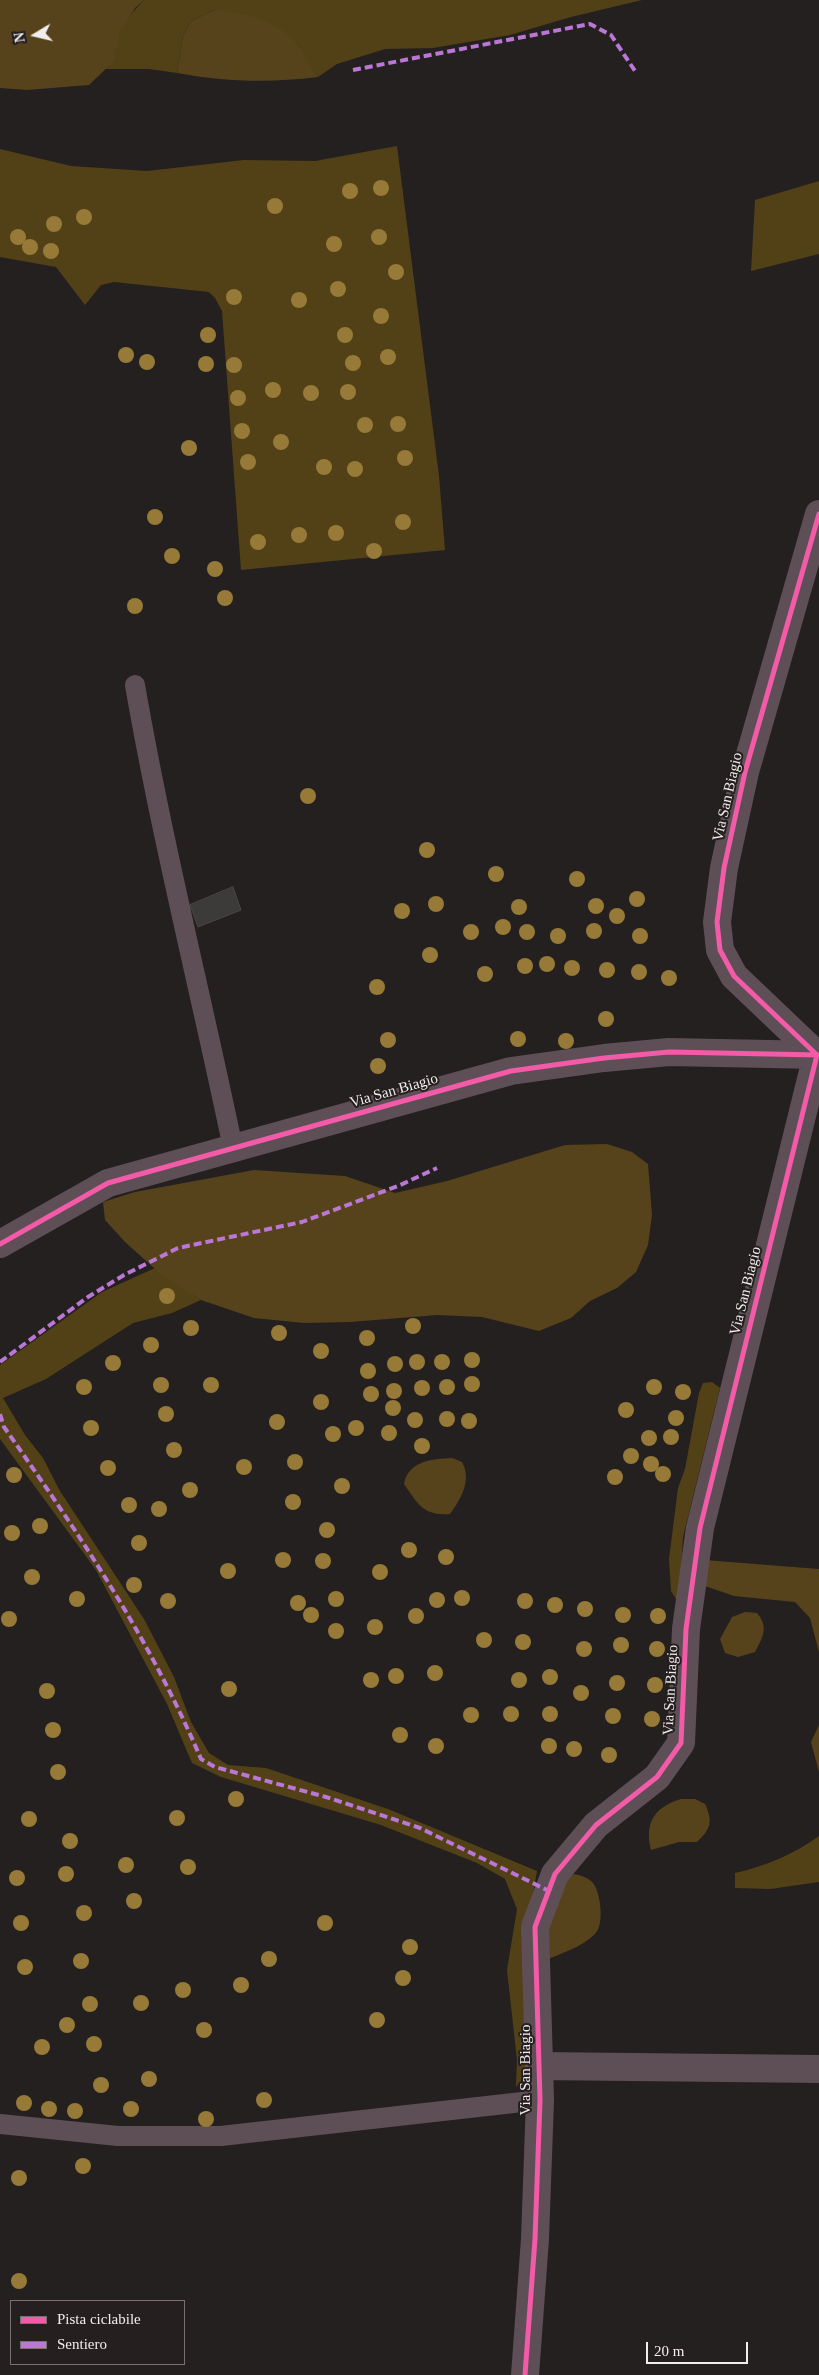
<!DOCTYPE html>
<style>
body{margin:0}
#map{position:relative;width:819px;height:2375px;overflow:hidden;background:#242020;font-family:Georgia,serif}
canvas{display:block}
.legend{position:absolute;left:10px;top:2300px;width:175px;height:65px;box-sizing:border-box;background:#251f1f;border:1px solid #777171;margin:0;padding:6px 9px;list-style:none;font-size:15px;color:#f1eded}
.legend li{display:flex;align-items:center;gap:10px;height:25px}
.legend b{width:25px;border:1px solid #777171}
.north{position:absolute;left:10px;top:10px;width:50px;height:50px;-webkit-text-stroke:4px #251f1f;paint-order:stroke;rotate:261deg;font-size:14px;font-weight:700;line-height:20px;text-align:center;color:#f1eded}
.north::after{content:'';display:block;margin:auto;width:18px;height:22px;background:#f1eded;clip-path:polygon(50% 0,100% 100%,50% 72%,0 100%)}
.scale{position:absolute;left:646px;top:2342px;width:102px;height:22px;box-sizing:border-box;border:2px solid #f1eded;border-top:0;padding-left:6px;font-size:15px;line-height:18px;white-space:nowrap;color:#f1eded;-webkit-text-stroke:4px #251f1f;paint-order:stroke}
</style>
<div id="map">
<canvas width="819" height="2375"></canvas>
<ul class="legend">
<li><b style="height:6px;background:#f35aa7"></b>Pista ciclabile</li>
<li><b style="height:6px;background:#ba77d6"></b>Sentiero</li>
</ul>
<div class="north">N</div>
<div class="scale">20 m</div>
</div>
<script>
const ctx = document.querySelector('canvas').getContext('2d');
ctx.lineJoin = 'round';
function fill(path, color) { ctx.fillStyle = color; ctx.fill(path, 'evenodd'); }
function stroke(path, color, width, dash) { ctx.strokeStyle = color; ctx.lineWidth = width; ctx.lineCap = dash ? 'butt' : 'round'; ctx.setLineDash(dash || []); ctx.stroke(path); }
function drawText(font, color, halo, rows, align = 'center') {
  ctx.font = font + ' Georgia,serif'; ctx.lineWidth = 4; ctx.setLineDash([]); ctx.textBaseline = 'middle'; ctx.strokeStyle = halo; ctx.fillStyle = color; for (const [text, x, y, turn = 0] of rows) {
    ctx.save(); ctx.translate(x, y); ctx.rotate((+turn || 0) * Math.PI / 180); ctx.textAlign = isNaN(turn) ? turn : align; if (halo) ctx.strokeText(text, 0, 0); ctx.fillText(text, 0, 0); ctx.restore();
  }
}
fill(new Path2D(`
 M144 0H642L571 17 510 35 433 48 385 49 337 64 318 77 297 44 214 10 191 21 183 36 177 73 149 69H105C120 55 114 49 120 33 125 20 135 9 144 0Z
 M397 146 439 476 445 550 241 570 222 311 215 298 209 292 114 282 101 285 85 305 56 267 0 257V149L71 166 147 171 244 160 315 161Z
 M819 181V254L751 271 755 200Z
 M155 1268 201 1300 172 1313 133 1323 46 1379 3 1398 25 1435 43 1458 60 1491 144 1619 174 1677 191 1722 209 1753 228 1765 266 1768 388 1809 537 1871 529 1918 531 2070 516 2087 517 2060 507 1970 517 1909 505 1879 477 1863 381 1825 221 1777 192 1763 167 1704 96 1570 0 1439V1365L102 1292Z
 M712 1382 720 1388 683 1537 679 1604 671 1591 669 1559 678 1488 685 1469 699 1393 703 1383Z
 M819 1836V1882L770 1889 735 1888V1873C766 1866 794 1854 819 1836Z`), '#524017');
fill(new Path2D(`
 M0 0H144L135 8 120 33 114 61 89 85 27 90 0 88Z
 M214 10C243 12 278 20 297 44 305 54 311 66 318 77 270 83 225 82 177 73L183 36 191 21Z
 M607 1144 632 1152 648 1164 652 1215 648 1245 636 1272 617 1288 590 1301 571 1318 539 1331 482 1317 437 1315 350 1322 304 1323 254 1318 201 1300 162 1275 126 1243 105 1220 103 1202 135 1192 254 1170 345 1176 395 1193 447 1181 565 1145Z
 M452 1458 462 1462C472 1480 461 1499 450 1514 423 1516 418 1504 404 1484 408 1461 432 1459 452 1458Z
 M704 1560 819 1569V1652L810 1618 795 1602 734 1596 702 1585Z
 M745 1612 757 1613C769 1627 763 1637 755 1652L738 1657 725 1653 720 1639 732 1617Z
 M819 1725V1772L811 1742Z
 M681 1799H695L705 1804C713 1821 711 1829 697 1842H679L651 1850C644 1822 655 1807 681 1799Z
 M573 1874C581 1875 591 1878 595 1886 601 1898 604 1925 595 1934 582 1947 560 1954 543 1961 544 1923 543 1901 573 1874Z`), '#56431c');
const building = new Path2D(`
 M233 887 241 910 198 927 190 905Z`);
fill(building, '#3d3b3a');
stroke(building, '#494646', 1);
stroke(new Path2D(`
 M135 685C162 841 201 994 233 1148
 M0 2124 118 2136H221L540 2100`), '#5e4f57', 20);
stroke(new Path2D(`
 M0 1244 108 1183 511 1071 604 1058 669 1052 819 1055
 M539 2066 819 2069
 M525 2375 535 2239 540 2100 535 1927 555 1874 596 1825 657 1777 681 1743 686 1629 700 1528 817 1055 734 976 720 950 717 922 724 868 745 772 819 514`), '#5e4f57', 28);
stroke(new Path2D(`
 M353 70 590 24 611 35 637 74
 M0 1362 88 1297 124 1275 178 1248 302 1222 398 1186 437 1168
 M0 1414 4 1427C80 1535 149 1637 201 1759L215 1767 326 1797 420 1828 549 1891`), '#ba77d6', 4, [8, 4]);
stroke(new Path2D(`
 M0 1244 108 1183 511 1071 604 1058 669 1052 819 1055
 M525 2375 535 2239 540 2100 535 1927 555 1874 596 1825 657 1777 681 1743 686 1629 700 1528 817 1055 734 976 720 950 717 922 724 868 745 772 819 514`), '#f35aa7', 5);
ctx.fillStyle = '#977a38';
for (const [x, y] of [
 [381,188],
 [350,191],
 [275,206],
 [84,217],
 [54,224],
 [18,237],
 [379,237],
 [334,244],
 [30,247],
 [51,251],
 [396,272],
 [338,289],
 [234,297],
 [299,300],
 [381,316],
 [208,335],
 [345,335],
 [126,355],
 [388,357],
 [147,362],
 [353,363],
 [206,364],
 [234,365],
 [273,390],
 [348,392],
 [311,393],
 [238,398],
 [398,424],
 [365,425],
 [242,431],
 [281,442],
 [189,448],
 [405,458],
 [248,462],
 [324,467],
 [355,469],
 [155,517],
 [403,522],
 [336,533],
 [299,535],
 [258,542],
 [374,551],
 [172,556],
 [215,569],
 [225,598],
 [135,606],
 [308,796],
 [427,850],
 [496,874],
 [577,879],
 [637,899],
 [436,904],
 [596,906],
 [519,907],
 [402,911],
 [617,916],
 [503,927],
 [594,931],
 [471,932],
 [527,932],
 [558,936],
 [640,936],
 [430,955],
 [547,964],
 [525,966],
 [572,968],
 [607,970],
 [639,972],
 [485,974],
 [669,978],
 [377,987],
 [606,1019],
 [518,1039],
 [388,1040],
 [566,1041],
 [378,1066],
 [167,1296],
 [413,1326],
 [191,1328],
 [279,1333],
 [367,1338],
 [151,1345],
 [321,1351],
 [472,1360],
 [417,1362],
 [442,1362],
 [113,1363],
 [395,1364],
 [368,1371],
 [472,1384],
 [161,1385],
 [211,1385],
 [84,1387],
 [447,1387],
 [654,1387],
 [422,1388],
 [394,1391],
 [683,1392],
 [371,1394],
 [321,1402],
 [393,1408],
 [626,1410],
 [166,1414],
 [676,1418],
 [447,1419],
 [415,1420],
 [469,1421],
 [277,1422],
 [91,1428],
 [356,1428],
 [389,1433],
 [333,1434],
 [671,1437],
 [649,1438],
 [422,1446],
 [174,1450],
 [631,1456],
 [295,1462],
 [651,1464],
 [244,1467],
 [108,1468],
 [663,1474],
 [14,1475],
 [615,1477],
 [342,1486],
 [190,1490],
 [293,1502],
 [129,1505],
 [159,1509],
 [40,1526],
 [327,1530],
 [12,1533],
 [139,1543],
 [409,1550],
 [446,1557],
 [283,1560],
 [323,1561],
 [228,1571],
 [380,1572],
 [32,1577],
 [134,1585],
 [462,1598],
 [77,1599],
 [336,1599],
 [437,1600],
 [168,1601],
 [525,1601],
 [298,1603],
 [555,1605],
 [585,1609],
 [311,1615],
 [623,1615],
 [416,1616],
 [658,1616],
 [9,1619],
 [375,1627],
 [336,1631],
 [484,1640],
 [523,1642],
 [621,1645],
 [584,1649],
 [657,1649],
 [435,1673],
 [396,1676],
 [550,1677],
 [371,1680],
 [519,1680],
 [617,1683],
 [655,1685],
 [229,1689],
 [47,1691],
 [581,1693],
 [511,1714],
 [550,1714],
 [471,1715],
 [613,1716],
 [652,1719],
 [53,1730],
 [400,1735],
 [436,1746],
 [549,1746],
 [574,1749],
 [609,1755],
 [58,1772],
 [236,1799],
 [177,1818],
 [29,1819],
 [70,1841],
 [126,1865],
 [188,1867],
 [66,1874],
 [17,1878],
 [134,1901],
 [84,1913],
 [21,1923],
 [325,1923],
 [410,1947],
 [269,1959],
 [81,1961],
 [25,1967],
 [403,1978],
 [241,1985],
 [183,1990],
 [141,2003],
 [90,2004],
 [377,2020],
 [67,2025],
 [204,2030],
 [94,2044],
 [42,2047],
 [149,2079],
 [101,2085],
 [264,2100],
 [24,2103],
 [49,2109],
 [131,2109],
 [75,2111],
 [206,2119],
 [83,2166],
 [19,2178],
 [19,2281]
]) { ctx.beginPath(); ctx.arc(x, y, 8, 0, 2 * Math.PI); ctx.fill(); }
drawText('15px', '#f1eded', '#251f1f', [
 ["Via San Biagio",728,797,-77],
 ["Via San Biagio",394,1091,-16],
 ["Via San Biagio",746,1291,-76],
 ["Via San Biagio",671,1690,-87],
 ["Via San Biagio",526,2070,-90]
]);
</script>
